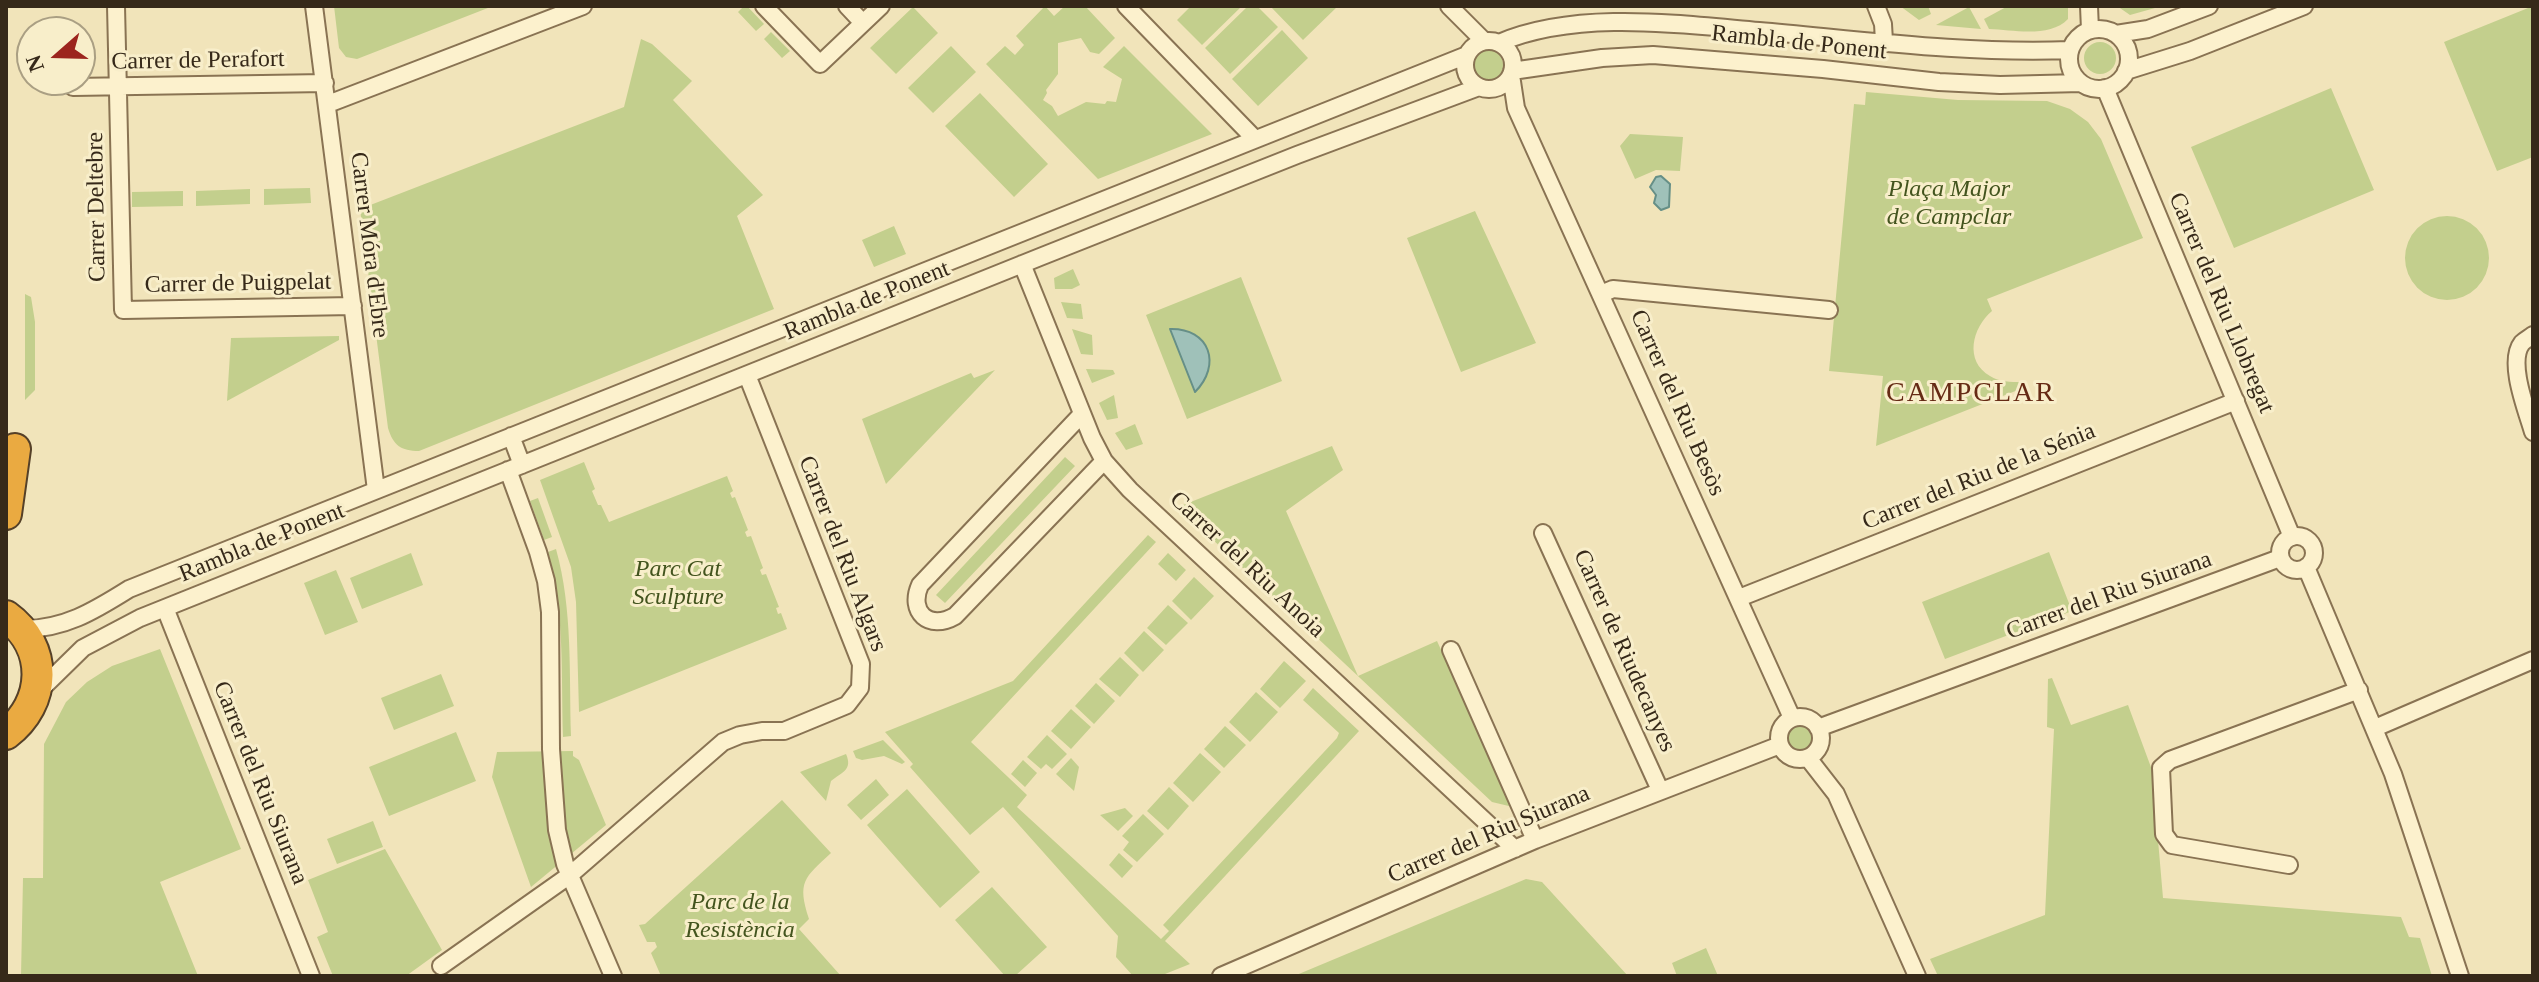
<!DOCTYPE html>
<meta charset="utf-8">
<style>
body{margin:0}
#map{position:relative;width:2539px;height:982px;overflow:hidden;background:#f1e4ba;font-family:"Times New Roman",serif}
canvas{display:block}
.frame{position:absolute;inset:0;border:8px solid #362919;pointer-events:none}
.north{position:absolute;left:16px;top:16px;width:80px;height:80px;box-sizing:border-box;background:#f8eeca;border:2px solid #aa9f83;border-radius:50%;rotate:250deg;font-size:22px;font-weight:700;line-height:32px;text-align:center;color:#362919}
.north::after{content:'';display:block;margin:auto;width:28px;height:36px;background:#9c251e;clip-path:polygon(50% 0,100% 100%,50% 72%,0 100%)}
</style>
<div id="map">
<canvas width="2539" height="982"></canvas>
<div class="frame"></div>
<div class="north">N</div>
</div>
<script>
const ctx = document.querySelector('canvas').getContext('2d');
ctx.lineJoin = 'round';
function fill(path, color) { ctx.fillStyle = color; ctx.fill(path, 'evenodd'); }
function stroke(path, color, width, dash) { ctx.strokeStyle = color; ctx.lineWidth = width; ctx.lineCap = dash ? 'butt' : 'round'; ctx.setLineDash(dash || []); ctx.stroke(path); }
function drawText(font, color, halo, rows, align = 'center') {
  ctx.font = font + ' "Times New Roman",serif'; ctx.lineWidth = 6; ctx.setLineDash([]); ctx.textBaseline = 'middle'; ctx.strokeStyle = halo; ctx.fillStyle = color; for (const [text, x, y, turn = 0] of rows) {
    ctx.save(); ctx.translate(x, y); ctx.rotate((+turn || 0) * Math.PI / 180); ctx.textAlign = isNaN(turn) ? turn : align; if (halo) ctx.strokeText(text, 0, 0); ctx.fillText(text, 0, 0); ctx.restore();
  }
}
fill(new Path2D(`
 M334 6H493L357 59 346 57 339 48Z
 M744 6H747L764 24 756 31 738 12Z
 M1045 6 1054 16 1065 6H1085L1115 38 1099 54 1090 52 1081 38 1058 43V74L1046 90 1047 93 1043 100 1052 106 1058 116 1086 102 1105 104 1107 101 1116 102 1122 79 1103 67 1124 46 1212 134 1098 179 986 64 1005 46 1015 55 1024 45 1016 36Z
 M1191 6H1242L1202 45 1177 20Z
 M1248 6H1257L1278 27 1230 74 1205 48Z
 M1270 6H1338L1303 40Z
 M1900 6H1928L1931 14 1919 20Z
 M2008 6H2068V19C2050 38 2014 30 1989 29L1984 19Z
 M2117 6H2162L2130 15Z
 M2533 6V157L2497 171 2444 42Z
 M913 7 938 33 896 74 870 48Z
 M1969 7 1981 29 1936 25Z
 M1282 30 1308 58 1258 106 1232 79Z
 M771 32 790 51 782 58 764 39Z
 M641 39 652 44 692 81 673 100 763 195 737 216 774 309 419 451C401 451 393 445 388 428L360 209 624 107Z
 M2084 58a16 16 0 1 1 32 0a16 16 0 1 1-32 0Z
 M951 46 976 72 933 113 908 88Z
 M1471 65a16 16 0 1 1 32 0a16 16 0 1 1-32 0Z
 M2331 88 2374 190 2234 248 2191 147Z
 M1866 92 1958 100 2047 101 2070 109 2088 122 2101 139 2143 238 1987 299 1992 311C1972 328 1964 361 1990 376 1999 382 2011 382 2021 382L2023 388 1876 446 1883 376 1829 371 1854 104 1865 105Z
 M980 93 1048 164 1014 197 945 126Z
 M1630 134 1683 137 1680 171 1656 170 1635 179 1620 146Z
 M310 188 311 203 264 205V189Z
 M250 189V204L196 206V191Z
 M183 191V206L132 207V192Z
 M1475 211 1536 343 1461 372 1407 238Z
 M2405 258a42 42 0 1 1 84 0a42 42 0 1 1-84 0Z
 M894 226 906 254 874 267 862 240Z
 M1073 269 1080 285 1072 289H1055L1054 278Z
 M1241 277 1282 381 1187 419 1146 315Z
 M25 294 31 297 35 322V390L25 400Z
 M1061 302 1081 304 1083 319 1067 318Z
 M1072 329 1092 335 1093 355 1081 354Z
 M339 336V340L227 401 231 338Z
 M1086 369 1113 370 1115 374 1092 383Z
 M995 370 886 484 862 419 971 373 974 378Z
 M1114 395 1118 418 1107 420 1099 403Z
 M1135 424 1143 444 1126 450 1115 433Z
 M1332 446 1343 470 1286 511 1358 676 1437 641 1513 807 1492 802 1178 507Z
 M1065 457 1075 466 945 603 936 595Z
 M584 462 595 489 592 491 598 505H601L609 522 727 476 733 491 730 493 732 498 735 497 748 530 745 532 747 537 751 536 763 568 760 570 762 575 766 574 779 607 776 608 778 614 781 613 787 629 579 712 576 602 571 567 540 480Z
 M538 498 552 537 544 540 530 501Z
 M1148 535 1156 542 971 742 1027 795 1017 807 1161 939 1169 931 1163 925 1337 738 1339 733 1303 700 1313 688 1359 731 1165 941 1190 964 1160 976H1133L1116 957 1118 936 1003 807 970 835 910 767 913 764 885 732 1013 681Z
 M556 549C573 610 569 674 571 736L563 737C561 675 565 612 548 552Z
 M2049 552 2072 611 1945 659 1922 602Z
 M411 553 423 585 362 609 350 578Z
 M1168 553 1186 570 1176 581 1158 564Z
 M336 570 358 622 325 635 304 583Z
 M1194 577 1214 596 1191 620 1172 601Z
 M1168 605 1188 623 1166 645 1147 628Z
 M1144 631 1164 650 1143 672 1124 653Z
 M160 649 241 849 160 882 198 976H21L23 878H43L44 744 66 702 87 682 112 666Z
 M1120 657 1139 675 1120 697 1099 679Z
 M1284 661 1306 681 1280 708 1260 689Z
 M441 674 454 706 394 730 381 698Z
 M2052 678 2071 725 2128 705 2152 770 2163 898 2401 917 2409 937 2420 938 2432 976H1938L1930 959 2045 915 2054 729 2047 727 2048 679Z
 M1096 683 1115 701 1094 724 1075 706Z
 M1256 692 1278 712 1250 742 1229 722Z
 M1071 709 1091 727 1071 749 1051 731Z
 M1788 738a12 12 0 1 1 24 0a12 12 0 1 1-24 0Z
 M1225 726 1246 745 1224 768 1204 749Z
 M456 732 476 781 389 816 369 767Z
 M1047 735 1067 754 1052 769 1046 764 1041 769 1027 757Z
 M883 740 905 762 902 764 884 756 862 760 856 758 853 751Z
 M573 751V756L579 760 606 825 531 887 492 777 497 752Z
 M1200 753 1221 772 1193 802 1173 783Z
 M846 754C853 770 842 772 831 781L826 801 800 772Z
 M1071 758 1079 767 1074 791 1056 774Z
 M1023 760 1037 773 1025 787 1011 774Z
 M876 779 889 795 861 820 847 805Z
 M1169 787 1189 806 1168 830 1147 811Z
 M907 789 980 872 940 908 867 825Z
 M782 800 831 853C804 878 797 882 809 919L799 929 841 976H661L651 953 657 947 655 942H647L639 925 645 924Z
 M1125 808 1133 816 1118 831 1100 815Z
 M1143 814 1164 834 1137 862 1123 850 1129 842 1122 836Z
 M373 821 383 847 337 864 327 839Z
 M385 849 442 950 406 976H333L317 937 328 932 308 880Z
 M1119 853 1133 866 1122 878 1109 865Z
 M1526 879 1542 882 1628 976H1294Z
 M992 887 1047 947 1015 976H1005L955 920Z
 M1706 948 1718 976H1677L1672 963Z`), '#c3cf8d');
const water = new Path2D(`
 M1661 176 1670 184 1669 207 1661 210 1654 203 1656 195 1650 187 1656 177Z
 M1170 329C1210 328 1222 365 1195 392Z`);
fill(water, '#9fc1b9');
stroke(water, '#668f87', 2);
const street = new Path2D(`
 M116 6 123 310 353 306
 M314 6 376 490
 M764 6 820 64 881 6
 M847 6 863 23
 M1126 6 1254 138
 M1449 6 1484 41
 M1876 6 1883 24 1884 41
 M2089 6 2090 30
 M2069 59a30 30 0 1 1 60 0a30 30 0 1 1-60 0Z
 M2116 34 2148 29 2209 6
 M1465 65a24 24 0 1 1 48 0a24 24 0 1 1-48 0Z
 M1499 43C1576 10 1678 24 1759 31 1862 40 1966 54 2070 50
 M1512 71 1602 58 1653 55 1823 69 1939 82 2000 85 2081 83
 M2126 71 2190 51 2304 6
 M1511 75 1516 108 1792 718
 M73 87 325 83
 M2105 88 2292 537
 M328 104 583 6
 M1022 264 1092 438 1104 461 1130 490 1515 849
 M1601 294 1613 289 1829 310
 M2533 335C2529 338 2525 340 2522 343 2507 362 2527 411 2533 432
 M1082 414 920 585C908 612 929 631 955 616L1104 461
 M511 436 522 465
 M508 470 538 552 546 581 550 612 551 749 557 830 565 864 613 976
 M1543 533 1660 790
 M2280 553a17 17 0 1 1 34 0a17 17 0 1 1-34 0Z
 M2306 567 2393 774 2460 976
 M1739 598 2236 401
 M165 608 311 976
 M21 629C63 630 94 611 129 589L1467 55
 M1451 650 1535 840
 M37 693 83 648 140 618 1040 257 1297 155 1479 87
 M1779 738a21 21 0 1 1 42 0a21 21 0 1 1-42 0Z
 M1818 728 2280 558
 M2375 728 2533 660
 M1808 758 1836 794 1917 976
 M2289 865 2172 845 2164 834 2161 768 2170 760 2359 690
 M441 966 570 875 723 742 740 735 762 731H784L847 705 860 688 861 664 747 375
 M1221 976 1535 840 1780 745`);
const highway = new Path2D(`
 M6 514 15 449
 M6 616C49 647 47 703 6 734`);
stroke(street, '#897353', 20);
stroke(highway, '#554028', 34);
stroke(street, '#fcf1cd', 16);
stroke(highway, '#eaaa41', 30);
drawText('24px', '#362919', '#f8eeca', [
 ["Rambla de Ponent",1799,43,6],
 ["Carrer de Perafort",198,61,-1],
 ["Carrer Deltebre",97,207,-91],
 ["Carrer Móra d'Ebre",369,245,83],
 ["Carrer de Puigpelat",238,284,-1],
 ["Rambla de Ponent",867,301,-22],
 ["Carrer del Riu Llobregat",2221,303,67],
 ["Carrer del Riu Besòs",1677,403,66],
 ["Carrer del Riu de la Sénia",1979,477,-22],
 ["Rambla de Ponent",262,543,-22],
 ["Carrer del Riu Algars",842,554,69],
 ["Carrer del Riu Anoia",1247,565,43],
 ["Carrer del Riu Siurana",2109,596,-20],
 ["Carrer de Riudecanyes",1624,651,66],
 ["Carrer del Riu Siurana",260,783,68],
 ["Carrer del Riu Siurana",1489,835,-23]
]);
drawText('italic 24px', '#43541e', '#f8eeca', [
 ["Plaça Major",1949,190],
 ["de Campclar",1949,218],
 ["Parc Cat",678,570],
 ["Sculpture",678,598],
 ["Parc de la",740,903],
 ["Resistència",740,931]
]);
ctx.letterSpacing = '2px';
drawText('28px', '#662b15', '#f8eeca', [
 ["CAMPCLAR",1971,394]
]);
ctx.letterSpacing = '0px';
</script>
